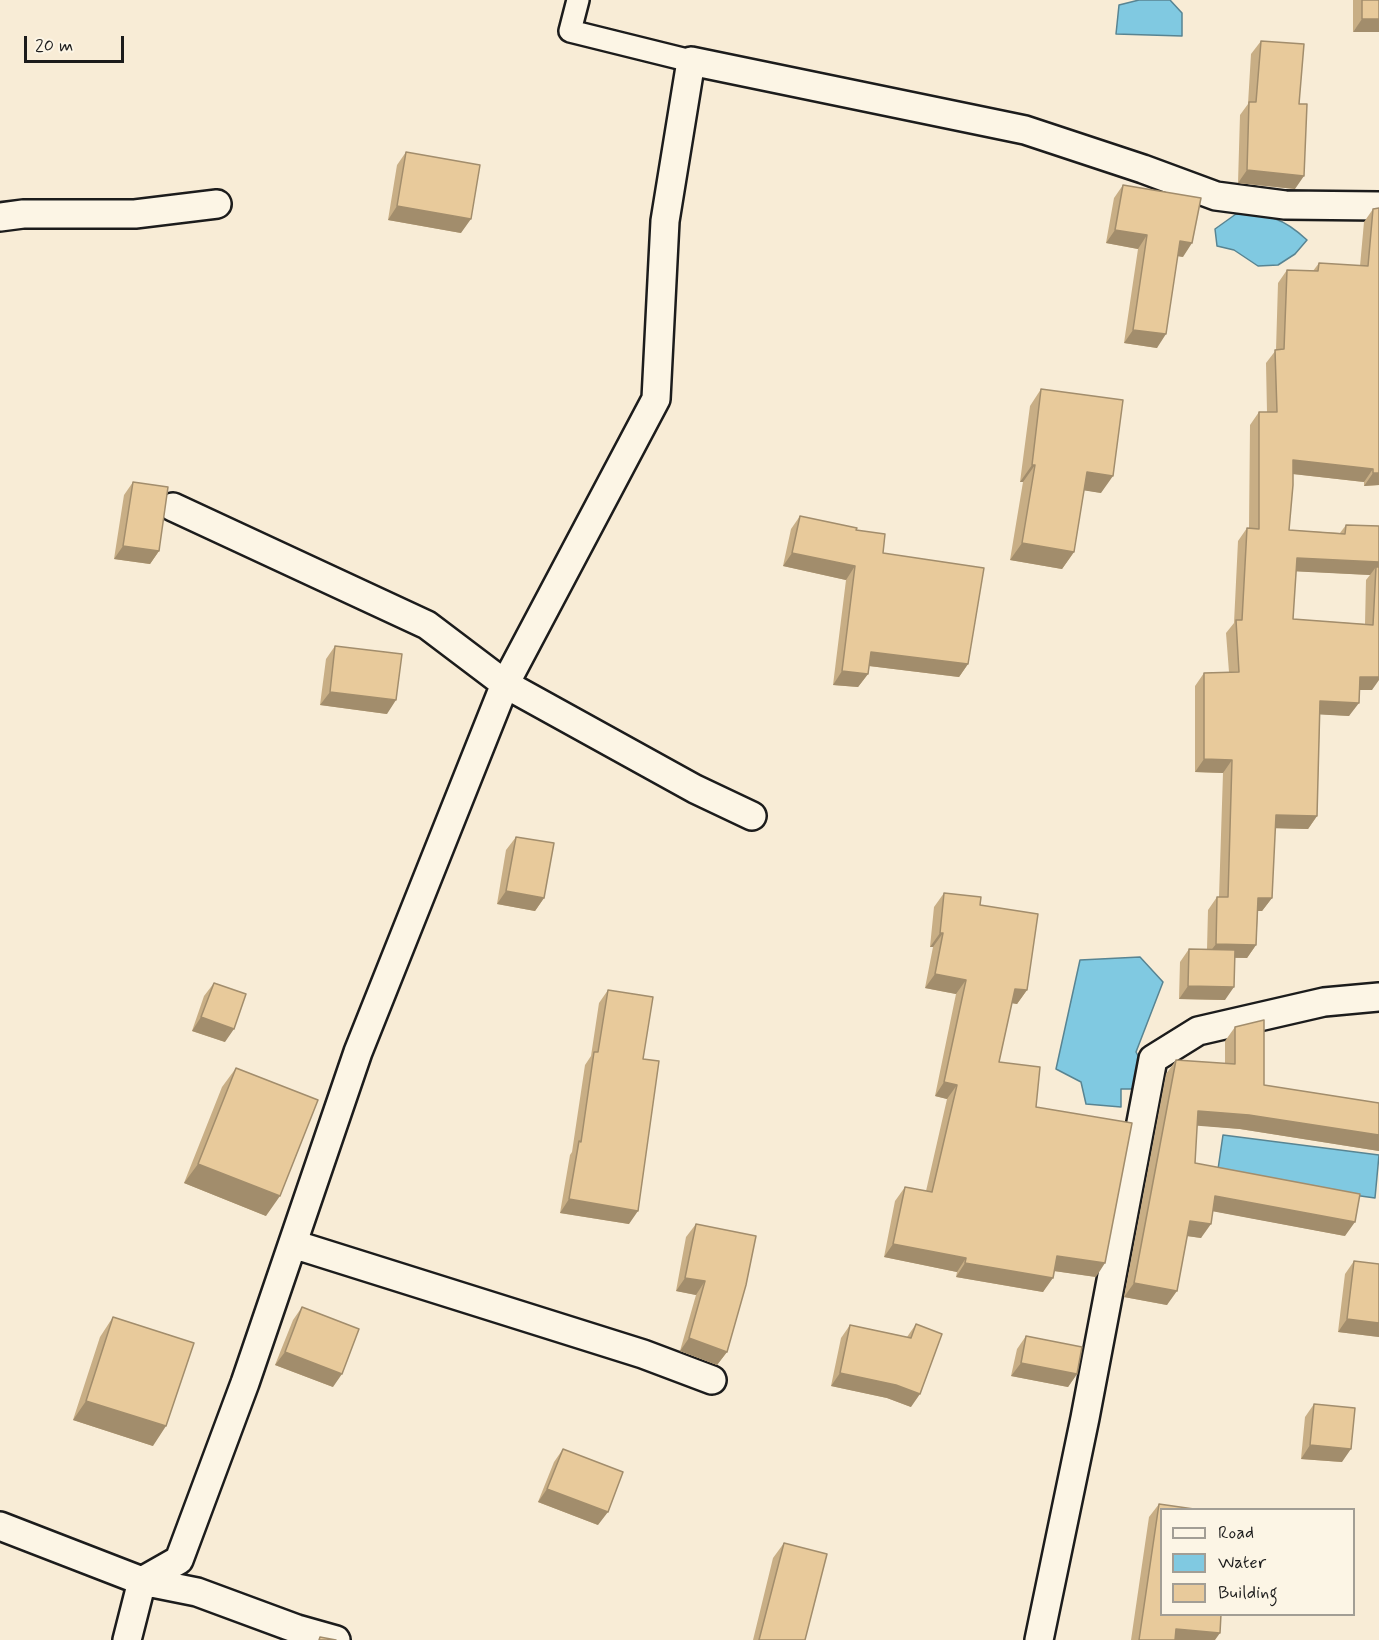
<!DOCTYPE html>
<style>
body{margin:0}
#map{position:relative;width:1379px;height:1640px;overflow:hidden;background:#f8ecd6;font-family:Mynerve,sans-serif}
canvas{display:block}
.legend{position:absolute;left:1160px;top:1508px;width:195px;height:108px;box-sizing:border-box;background:#fcf5e5;border:2px solid #a29e95;margin:0;padding:8px 10px;list-style:none;font-size:18px;color:#1c1c1c}
.legend li{display:flex;align-items:center;gap:12px;height:30px}
.legend b{width:30px;border:2px solid #a29e95}
.scale{position:absolute;left:24px;top:36px;width:100px;height:27px;box-sizing:border-box;border:3px solid #1c1c1c;border-top:0;padding-left:8px;font-size:18px;line-height:21px;white-space:nowrap;color:#1c1c1c;-webkit-text-stroke:4px #fcf5e5;paint-order:stroke}
</style>
<div id="map">
<canvas width="1379" height="1640"></canvas>
<ul class="legend">
<li><b style="height:8px;background:#fcf5e5"></b>Road</li>
<li><b style="height:16px;background:#80c9e1"></b>Water</li>
<li><b style="height:16px;background:#e8ca9b"></b>Building</li>
</ul>
<div class="scale">20 m</div>
</div>
<script>
const ctx = document.querySelector('canvas').getContext('2d');
ctx.lineJoin = 'round';
function fill(path, color) { ctx.fillStyle = color; ctx.fill(path, 'evenodd'); }
function stroke(path, color, width, dash) { ctx.strokeStyle = color; ctx.lineWidth = width; ctx.lineCap = dash ? 'butt' : 'round'; ctx.setLineDash(dash || []); ctx.stroke(path); }
const water = new Path2D(`
 M1139 0H1170L1182 13V36L1116 34 1119 5Z
 M1236 214C1270 215 1282 217 1307 240L1295 254 1278 265 1258 266 1234 250 1217 246 1215 229Z
 M1140 957 1163 982 1136 1052 1141 1061 1137 1089H1121V1107L1086 1104 1081 1082 1056 1069 1080 960Z
 M1223 1135 1379 1155 1375 1198 1217 1176Z`);
fill(water, '#80c9e1');
stroke(water, '#588492', 1.5);
const pedestrian = new Path2D(`
 M578 0 570 31 691 61`);
const minor = new Path2D(`
 M0 217 23 214H135L217 204
 M173 507 427 625 505 684 695 789 752 816
 M293 1244 643 1354 712 1380
 M0 1526 142 1581 197 1592 297 1629 336 1640
 M127 1640 142 1581 179 1560 245 1383 358 1052 505 684 656 399 665 221 691 61 1025 130 1143 169 1216 196 1285 205 1379 206
 M1039 1640 1085 1418 1153 1059 1198 1031 1324 1002 1379 997`);
stroke(pedestrian, '#1c1c1c', 26);
stroke(minor, '#1c1c1c', 32);
stroke(pedestrian, '#fcf5e5', 21);
stroke(minor, '#fcf5e5', 27);
fill(new Path2D(`
 M1353 0H1379L1353 32Z
 M1261 41 1299 104 1295 189 1238 183 1240 115 1248 104 1251 54Z
 M406 152 461 233 388 220 397 165Z
 M1123 185 1183 257 1178 256 1157 348 1124 343 1138 249 1106 243 1114 198Z
 M1379 208V485L1364 486V482L1293 474 1289 530 1340 533 1346 525 1379 526 1372 690H1359L1349 716 1320 714 1317 816 1308 829 1275 828 1272 898 1262 911H1258L1256 945 1247 958H1235L1225 1000 1179 999 1180 962 1189 949H1207L1208 910 1217 897H1219L1223 773 1195 772V686L1204 673 1229 672 1226 633 1234 623 1238 541 1247 528H1249L1250 425 1259 412H1267L1266 363 1276 350 1278 283 1287 270 1313 271 1319 263 1360 266 1364 222 1373 209ZM1296 571 1370 575 1366 580 1365 624 1293 619Z
 M1041 389 1101 493 1084 490 1074 552 1062 569 1010 560 1023 482H1020L1030 406Z
 M133 482 159 551 150 564 114 559 124 495Z
 M800 516 856 530 883 553 968 664 959 677 869 666 868 674 858 687 833 685 846 580 783 566 791 529Z
 M335 646 387 714 320 705 326 659Z
 M516 837 544 898 535 911 497 904 506 850Z
 M944 893 980 905 1027 990 1017 1004 1012 1003 999 1062 1036 1107 1096 1277 1054 1271 1043 1292 956 1277 957 1272 884 1257 895 1201 905 1187 926 1191 947 1099 935 1096 956 994 925 988 933 947H930L934 907Z
 M214 983 225 1042 192 1031 204 996Z
 M608 990 643 1059 629 1224 560 1213 570 1155 572 1152 585 1065 591 1056 599 1003Z
 M1235 1027 1264 1085 1379 1103V1151L1240 1129 1197 1125 1195 1163 1345 1236 1213 1211 1201 1238 1187 1236 1167 1305 1124 1297 1166 1074 1176 1060 1225 1064V1041Z
 M236 1068 266 1216 184 1183 222 1087Z
 M696 1224 727 1352 717 1365 680 1351 696 1295 676 1291 686 1237Z
 M1354 1261 1379 1337 1338 1332 1345 1274Z
 M302 1307 333 1387 275 1365 293 1320Z
 M113 1317 153 1446 73 1420 100 1337Z
 M916 1324 911 1407 887 1398 831 1386 841 1338 850 1325 907 1337Z
 M1026 1336 1077 1374 1068 1387 1011 1376 1017 1349Z
 M1314 1404 1342 1462 1301 1459 1305 1417Z
 M563 1449 598 1525 538 1502 554 1462Z
 M1159 1504 1161 1509 1215 1640H1131L1149 1517Z
 M784 1543 805 1640H753L773 1558Z`), '#c8ae85');
fill(new Path2D(`
 M1362 19H1379V32H1353Z
 M1247 170 1304 176 1295 189 1238 183Z
 M397 206 471 219 461 233 388 220Z
 M1115 230 1147 235 1138 249 1106 243Z
 M1180 241 1192 243 1183 257 1171 255Z
 M1133 330 1166 334 1157 348 1124 343Z
 M1293 460 1373 469 1364 482 1284 473Z
 M1032 465H1035L1023 482H1020Z
 M1087 472 1113 476 1101 493 1075 489Z
 M1373 473H1379V485L1364 486Z
 M1022 543 1074 552 1062 569 1010 560Z
 M123 546 159 551 150 564 114 559Z
 M792 553 855 566 846 580 783 566Z
 M1297 558 1379 562V574L1376 567 1370 575 1288 571Z
 M871 652 968 664 959 677 861 665Z
 M842 671 868 674 858 687 833 685Z
 M1360 677H1379V680L1372 690H1351Z
 M330 692 396 700 387 714 320 705Z
 M1320 701 1359 703 1349 716 1311 714Z
 M1204 759 1232 760 1223 773 1195 772Z
 M1276 815 1317 816 1308 829 1266 828Z
 M506 891 544 898 535 911 497 904Z
 M1258 898H1272L1262 911H1249Z
 M940 933H943L933 947H930Z
 M1216 944 1256 945 1247 958 1206 957Z
 M935 974 966 980 956 994 925 988Z
 M1188 986 1234 987 1225 1000 1179 999Z
 M1015 989 1027 990 1017 1004 1005 1002Z
 M201 1017 234 1029 225 1042 192 1031Z
 M944 1082 957 1085 947 1099 935 1096Z
 M1198 1111 1249 1115 1379 1135V1151L1240 1129 1188 1125Z
 M198 1164 280 1196 266 1216 184 1183Z
 M1215 1196 1355 1222 1345 1236 1206 1210Z
 M569 1199 638 1211 629 1224 560 1213Z
 M1190 1221 1211 1224 1201 1238 1180 1235Z
 M893 1244 966 1258 957 1272 884 1257Z
 M1057 1256 1105 1263 1096 1277 1047 1270Z
 M965 1263 1053 1278 1043 1292 956 1277Z
 M685 1278 705 1281 696 1295 676 1291Z
 M1134 1283 1177 1291 1167 1305 1124 1297Z
 M1347 1319 1379 1323V1337L1338 1332Z
 M689 1338 727 1352 717 1365 680 1351Z
 M285 1352 342 1374 333 1387 275 1365Z
 M1021 1363 1077 1374 1068 1387 1011 1376Z
 M840 1373 896 1385 920 1394 911 1407 887 1398 831 1386Z
 M86 1401 166 1426 153 1446 73 1420Z
 M1310 1445 1351 1449 1342 1462 1301 1459Z
 M547 1489 608 1512 598 1525 538 1502Z
 M1176 1629 1220 1633 1215 1640H1169Z`), '#a28d6c');
const building = new Path2D(`
 M1362 0H1379V19H1362Z
 M1261 41 1304 44 1299 104H1307L1304 176 1247 170 1249 102H1256Z
 M406 152 480 165 471 219 397 206Z
 M1123 185 1201 198 1192 243 1180 241 1166 334 1133 330 1147 235 1115 230Z
 M1379 208V473H1373V469L1293 460V485L1289 530 1345 534 1346 525 1379 526V562L1297 558 1293 619 1373 625 1376 567H1379V677H1360L1359 703 1320 701 1317 816 1276 815 1272 898H1258L1256 945 1216 944 1217 897H1228L1232 760 1204 759V673L1239 672 1236 620H1242L1247 528 1259 529V412H1277L1275 350 1284 349 1287 270 1318 271 1319 263 1368 266 1373 209Z
 M1041 389 1123 400 1113 476 1087 472 1074 552 1022 543 1035 465H1032Z
 M133 482 168 487 159 551 123 546Z
 M800 516 857 528 856 530 885 534 883 553 984 568 968 664 871 652 868 674 842 671 855 566 792 553Z
 M335 646 402 654 396 700 330 692Z
 M516 837 554 843 544 898 506 891Z
 M944 893 981 897 980 905 1038 914 1027 990 1015 989 999 1062 1040 1067 1036 1107 1132 1123 1105 1263 1057 1256 1053 1278 965 1263 966 1258 893 1244 905 1187 932 1192 957 1085 944 1082 966 980 935 974 943 933H940Z
 M1189 949 1235 950 1234 987 1188 986Z
 M214 983 246 994 234 1029 201 1017Z
 M608 990 653 997 643 1059 659 1061 638 1211 569 1199 579 1141 581 1142 594 1052H598Z
 M1264 1020V1085L1379 1103V1135L1249 1115 1198 1111 1195 1163 1360 1194 1355 1222 1215 1196 1211 1224 1190 1221 1177 1291 1134 1283 1176 1060 1235 1064V1027Z
 M236 1068 318 1100 280 1196 198 1164Z
 M696 1224 756 1236 746 1285 727 1352 689 1338 705 1281 685 1278Z
 M1354 1261 1379 1264V1323L1347 1319Z
 M302 1307 359 1329 342 1374 285 1352Z
 M113 1317 194 1343 166 1426 86 1401Z
 M916 1324 942 1334 920 1394 896 1385 840 1373 850 1325 911 1338Z
 M1026 1336 1082 1347 1077 1374 1021 1363Z
 M1314 1404 1355 1408 1351 1449 1310 1445Z
 M563 1449 623 1472 608 1512 547 1489Z
 M1159 1504 1194 1509H1161V1614H1221L1220 1633 1176 1629 1175 1640H1139Z
 M784 1543 827 1554 805 1640H759Z
 M320 1637 336 1640H319Z`);
fill(building, '#e8ca9b');
stroke(building, '#a28d6c', 1.5);
</script>
